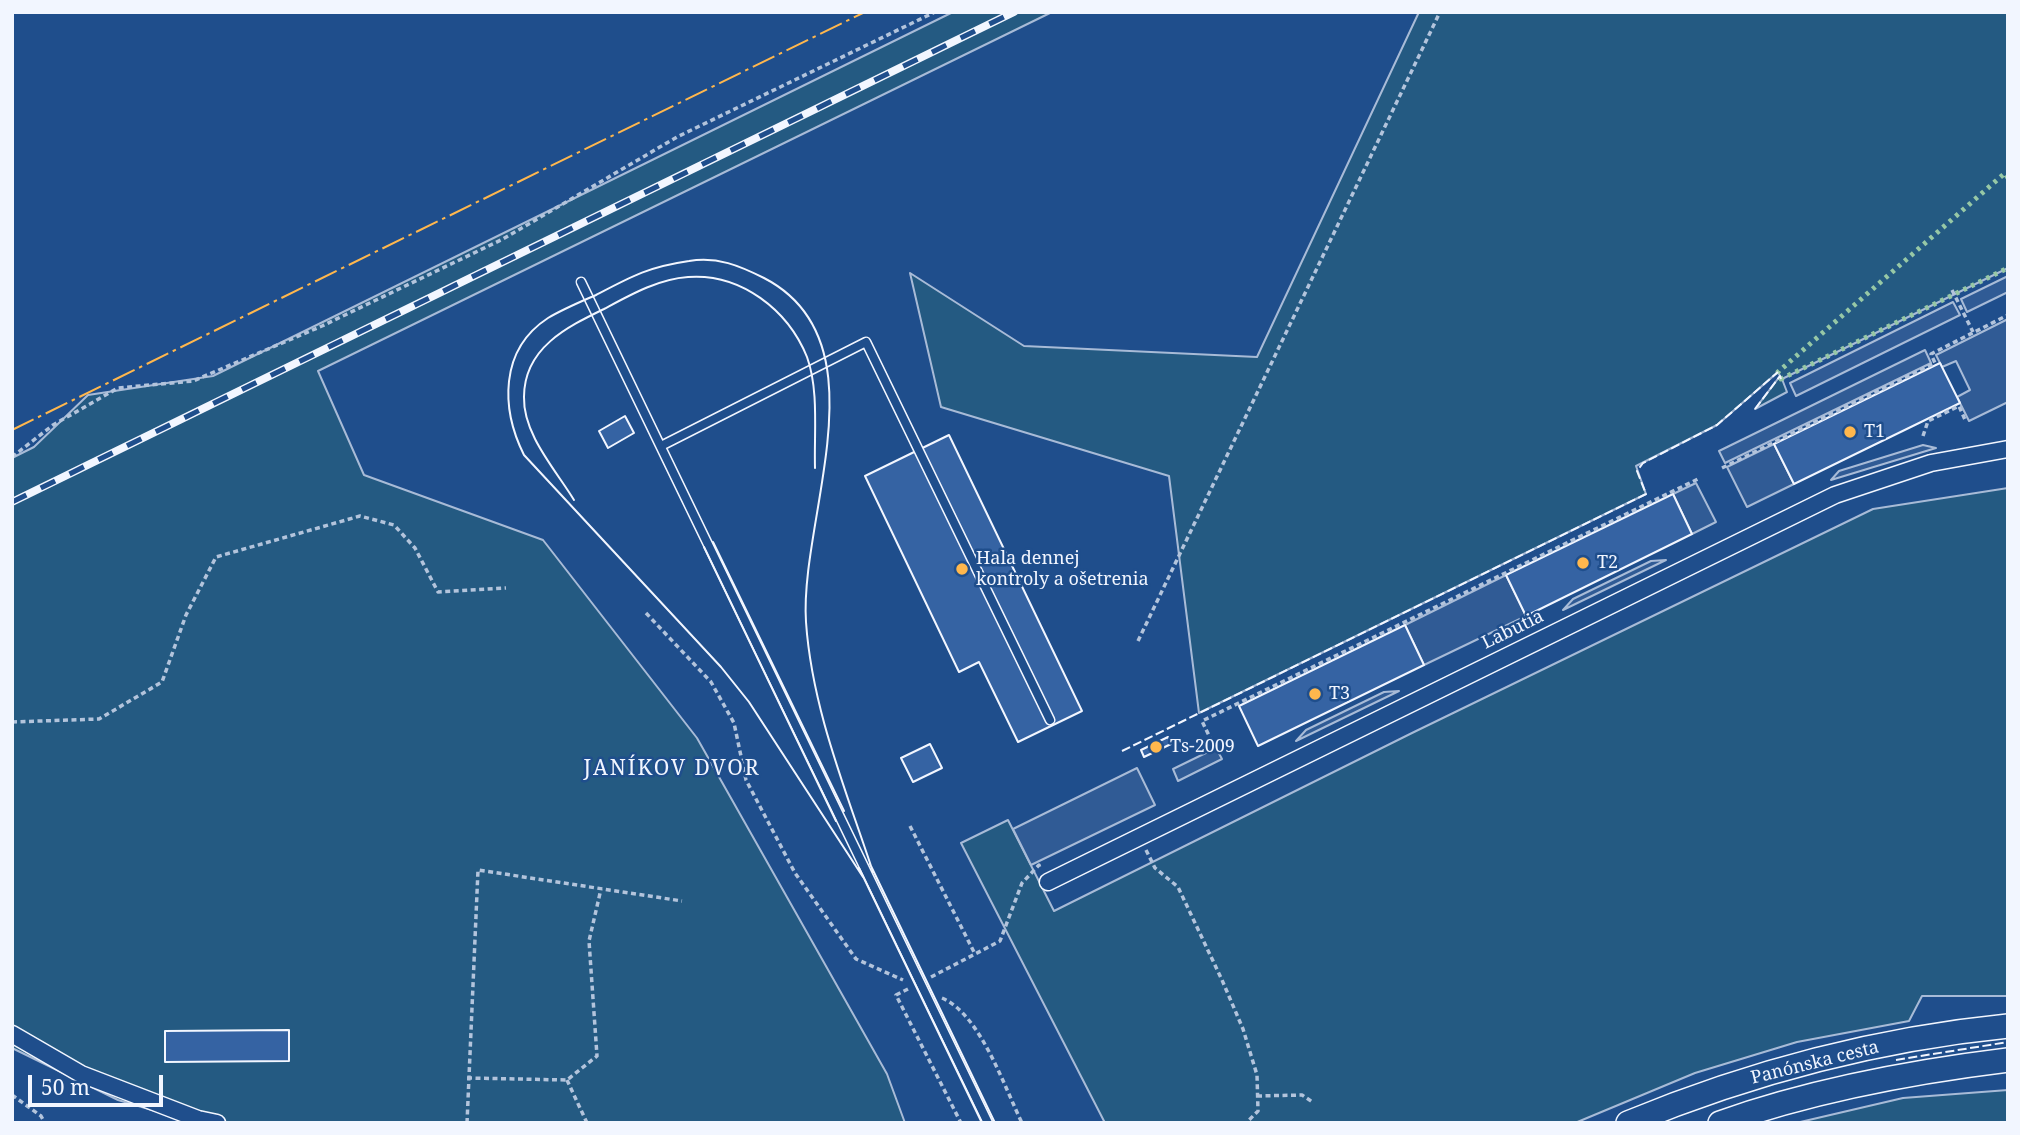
<!DOCTYPE html>
<meta charset="utf-8">
<style>
body{margin:0}
#map{position:relative;width:2020px;height:1135px;overflow:hidden;background:#1f4e8c;font-family:"Noto Serif",serif}
canvas{display:block}
.frame{position:absolute;inset:0;border:14px solid #f2f6ff;pointer-events:none}
.scale{position:absolute;left:28px;top:1075px;width:135px;height:32px;box-sizing:border-box;border:4px solid #f2f6ff;border-top:0;padding-left:9px;font-size:21px;line-height:24px;white-space:nowrap;color:#f2f6ff;-webkit-text-stroke:5px #1f4e8c;paint-order:stroke}
</style>
<div id="map">
<canvas width="2020" height="1135"></canvas>
<div class="frame"></div>
<div class="scale">50 m</div>
</div>
<script>
const ctx = document.querySelector('canvas').getContext('2d');
ctx.lineJoin = 'round';
function fill(path, color) { ctx.fillStyle = color; ctx.fill(path, 'evenodd'); }
function stroke(path, color, width, dash) { ctx.strokeStyle = color; ctx.lineWidth = width; ctx.lineCap = dash ? 'butt' : 'round'; ctx.setLineDash(dash || []); ctx.stroke(path); }
function drawText(font, color, halo, rows, align = 'center') {
  ctx.font = font + ' "Noto Serif",serif'; ctx.lineWidth = 5; ctx.setLineDash([]); ctx.textBaseline = 'middle'; ctx.strokeStyle = halo; ctx.fillStyle = color; for (const [text, x, y, turn = 0] of rows) {
    ctx.save(); ctx.translate(x, y); ctx.rotate((+turn || 0) * Math.PI / 180); ctx.textAlign = isNaN(turn) ? turn : align; if (halo) ctx.strokeText(text, 0, 0); ctx.fillText(text, 0, 0); ctx.restore();
  }
}
const green = new Path2D(`
 M953 12H1052L318 371 364 475 543 540 697 738 887 1074 905 1123H196L118 1100 12 1048V458L34 447 88 395 213 376Z
 M1419 12H2008V268L1782 379 1787 392 1755 409 1780 376 1778 372 1717 425 1636 466 1646 494 1199 713 1169 476 941 407 910 273 1024 346 1257 357Z
 M2008 488V996H1922L1909 1021 1797 1042 1695 1073 1575 1123H1105L961 843 1008 820 1054 911 1412 733 1873 509Z
 M2008 1090V1123H1796L1903 1098Z`);
fill(green, '#245a82');
stroke(green, '#a8bbd7', 2);
const parking = new Path2D(`
 M2008 276V292L1967 312 1961 299Z
 M1953 302 1960 315 1796 396 1790 383Z
 M2008 319V402L1969 421 1957 397 1970 390 1956 361 1942 367 1936 355Z
 M1925 350 1931 363 1725 463 1719 451Z
 M1774 444 1794 484 1747 507 1727 467Z
 M1923 445 1936 448 1831 480 1839 471Z
 M1696 483 1716 522 1692 534 1673 494Z
 M1666 560 1563 610 1573 599 1651 561Z
 M1506 575 1526 616 1424 665 1405 625Z
 M1399 691 1296 741 1306 730 1384 692Z
 M1216 748 1222 759 1178 781 1173 769Z
 M1137 768 1155 805 1031 865 1013 829Z`);
fill(parking, '#305b95');
stroke(parking, '#a8bbd7', 2);
const building = new Path2D(`
 M1940 363 1960 403 1794 484 1774 444Z
 M625 416 634 433 608 448 599 431Z
 M949 435 1082 711 1018 742 979 662 959 672 865 476Z
 M1673 494 1692 534 1526 616 1506 575Z
 M1405 625 1424 665 1258 746 1239 706Z
 M1168 737 1171 744 1144 757 1141 750Z
 M930 744 942 768 913 782 901 758Z
 M289 1030V1061L165 1062V1031Z`);
fill(building, '#3563a3');
stroke(building, '#f2f6ff', 2);
const service = new Path2D(`
 M581 282 988 1123
 M661 446 866 342 1050 720`);
const minor = new Path2D(`
 M1048 882 1835 495 1931 463 2008 449
 M12 1034 81 1074 198 1119 217 1123`);
const secondary = new Path2D(`
 M1628 1123C1749 1073 1877 1039 2008 1026
 M1720 1123C1813 1090 1910 1072 2008 1060`);
stroke(service, '#f2f6ff', 11);
stroke(minor, '#f2f6ff', 19);
stroke(secondary, '#f2f6ff', 26);
stroke(new Path2D(`
 M1952 290 1973 332
 M1923 436 1928 421 1959 406 1966 422
 M12 457 53 425 118 388 193 381 322 326 503 239 677 137 935 12
 M1722 468 1935 363 1931 354 2008 315
 M646 613 711 682 734 723 746 780 795 873 856 959 903 980
 M1138 641 1440 12
 M12 722 99 719 162 682 186 615 216 557 360 516 394 525 415 548 438 592 506 588
 M1212 742 1202 721 1700 478
 M910 826 975 954
 M1146 850 1155 868 1178 887 1222 980 1243 1029 1257 1075 1258 1111 1246 1123
 M931 977 1000 941 1022 883 1039 865 1040 868
 M908 989 896 995 961 1123
 M942 998C980 1014 1004 1086 1022 1123
 M467 1078 567 1080 597 1056 589 941 601 889
 M567 1080 587 1123
 M12 1095 41 1116 45 1123
 M1257 1096 1302 1095 1314 1103
 M467 1123 478 870 682 901`), '#b3c4dc', 3.5, [5, 3.5]);
stroke(service, '#1f4e8c', 8);
stroke(minor, '#1f4e8c', 16);
stroke(secondary, '#1f4e8c', 23);
stroke(new Path2D(`
 M574 500C555 469 523 434 524 397 524 348 567 327 604 309 630 295 658 279 688 277 741 273 788 310 807 357 819 390 814 433 815 468
 M713 542 844 811
 M704 547 836 821
 M870 864 995 1123
 M859 868 982 1123
 M863 877 749 702 721 667 524 455C501 409 499 350 548 318 563 309 580 302 596 295 632 276 648 267 689 261 717 256 740 266 764 278 886 341 799 518 806 622 812 709 846 790 873 872`), '#f2f6ff', 2);
const rail = new Path2D(`
 M12 502 1014 12`);
stroke(rail, '#f2f6ff', 8);
stroke(rail, '#1f4e8c', 5, [16]);
stroke(new Path2D(`
 M2008 178 2005 173 1778 372 1781 379 2008 268`), '#97c8a6', 5, [3.5, 5]);
stroke(new Path2D(`
 M1755 409 1780 376 1781 379
 M1122 751 1646 494 1637 471 1643 463 1717 425 1778 372
 M1896 1060 2008 1042`), '#f2f6ff', 2, [9, 3.5]);
stroke(new Path2D(`
 M12 430 865 12`), '#ffb74d', 2, [24, 5, 3.5, 5]);
for (const [x, y, r, color] of [
 [1850,432,7,"#ffb74d"],
 [1583,563,7,"#ffb74d"],
 [962,569,7,"#ffb74d"],
 [1315,694,7,"#ffb74d"],
 [1156,747,7,"#ffb74d"]
]) { const dot = new Path2D(); dot.arc(x, y, r, 0, 2 * Math.PI); ctx.fillStyle = color; ctx.fill(dot); stroke(dot, '#1f4e8c', 2.5); }
drawText('18px', '#f2f6ff', '#1f4e8c', [
 ["T1",1864,432],
 ["Hala dennej",976,559],
 ["kontroly a ošetrenia",976,580],
 ["T2",1597,563],
 ["T3",1329,694],
 ["Ts-2009",1170,747]
], 'left');
drawText('18px', '#f2f6ff', '#1f4e8c', [
 ["Labutia",1513,630,-26],
 ["Panónska cesta",1815,1063,-14]
]);
ctx.letterSpacing = '2px';
drawText('21px', '#f2f6ff', '#1f4e8c', [
 ["JANÍKOV DVOR",672,769]
]);
ctx.letterSpacing = '0px';
</script>
